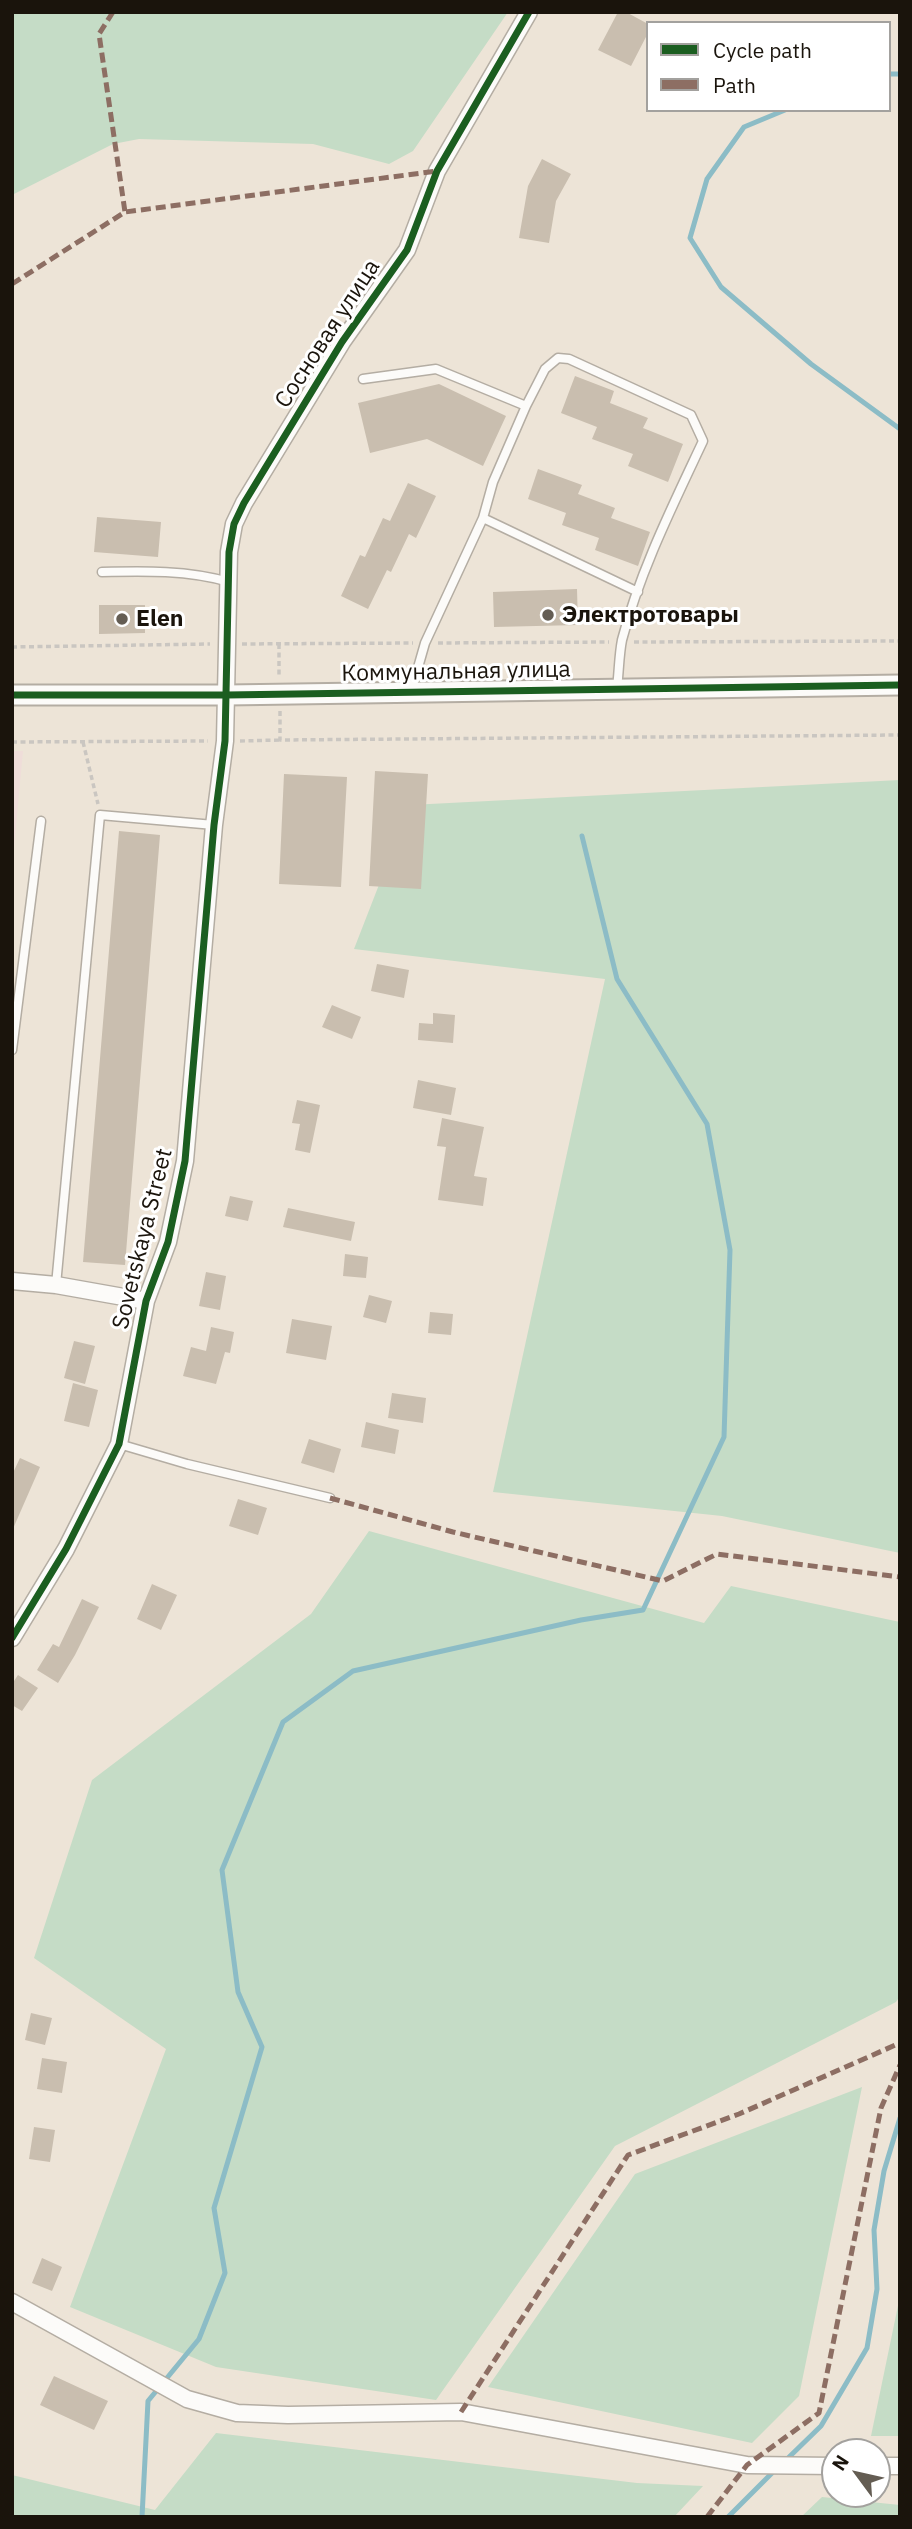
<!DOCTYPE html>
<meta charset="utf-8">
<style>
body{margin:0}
#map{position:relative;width:912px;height:2529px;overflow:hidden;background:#ede4d7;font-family:"IBM Plex Sans",sans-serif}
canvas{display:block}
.frame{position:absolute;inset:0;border:14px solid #1a140c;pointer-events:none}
.legend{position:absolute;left:646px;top:21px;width:245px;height:91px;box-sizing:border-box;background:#fff;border:2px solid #a3a19e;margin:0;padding:9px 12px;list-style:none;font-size:21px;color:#1a140c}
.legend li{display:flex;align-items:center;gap:14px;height:35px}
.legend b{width:35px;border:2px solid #a3a19e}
.north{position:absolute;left:821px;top:2438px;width:70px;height:70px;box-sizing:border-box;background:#fff;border:2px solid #a3a19e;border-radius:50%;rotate:303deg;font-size:19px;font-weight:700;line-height:28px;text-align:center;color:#1a140c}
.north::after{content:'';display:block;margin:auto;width:24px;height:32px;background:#645d53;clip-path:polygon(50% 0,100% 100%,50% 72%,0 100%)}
</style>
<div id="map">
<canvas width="912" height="2529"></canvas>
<div class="frame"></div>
<ul class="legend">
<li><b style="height:9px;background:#1b5e20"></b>Cycle path</li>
<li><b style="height:9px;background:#8d6e63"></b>Path</li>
</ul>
<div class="north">N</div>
</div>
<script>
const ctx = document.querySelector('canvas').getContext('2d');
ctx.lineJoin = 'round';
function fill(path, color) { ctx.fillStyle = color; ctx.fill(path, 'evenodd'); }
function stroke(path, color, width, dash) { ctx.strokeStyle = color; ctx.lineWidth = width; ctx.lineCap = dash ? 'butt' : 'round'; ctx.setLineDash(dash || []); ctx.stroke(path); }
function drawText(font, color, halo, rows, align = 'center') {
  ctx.font = font + ' "IBM Plex Sans",sans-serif'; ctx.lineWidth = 6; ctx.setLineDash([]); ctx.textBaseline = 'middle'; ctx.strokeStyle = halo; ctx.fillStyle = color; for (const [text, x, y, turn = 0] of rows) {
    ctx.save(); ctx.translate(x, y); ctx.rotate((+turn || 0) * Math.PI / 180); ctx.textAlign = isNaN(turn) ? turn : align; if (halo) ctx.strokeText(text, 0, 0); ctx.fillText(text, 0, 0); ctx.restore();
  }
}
fill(new Path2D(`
 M12 751H23L12 869Z`), '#efddd9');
fill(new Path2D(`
 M12 12H508L413 151 389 164 313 144 139 139 113 144 12 195Z
 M900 780V1553L722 1516 493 1492 605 979 354 949 410 805Z
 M369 1531 704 1623 731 1586 900 1622V1996L896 2002 615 2146 436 2400 216 2367 70 2307 166 2049 34 1958 92 1780 311 1614Z
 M862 2087 799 2396 752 2443 488 2387 635 2174Z
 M900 2296V2436H871Z
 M216 2433 637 2483 703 2486 674 2517H12V2475L155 2510Z
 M822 2497 900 2505V2517H801Z`), '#c5dcc6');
stroke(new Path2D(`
 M889 74H900
 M785 110 744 127 707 179 690 238 721 287 811 364 900 429
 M785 2461 821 2426 867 2348 877 2289 874 2230 884 2171 900 2118
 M142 2517 148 2401 199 2339 225 2273 214 2208 262 2047 238 1992 222 1870 283 1722 353 1671 581 1620 643 1610 724 1437 730 1250 707 1124 617 979 582 836
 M728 2517 775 2470`), '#8cbcc6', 5);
fill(new Path2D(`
 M618 12H626L648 24V33L631 66 598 50Z
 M542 159 571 174 556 201 549 243 519 238 528 186Z
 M575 376 614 391 610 403 648 418 643 428 683 444 668 482 628 466 633 454 592 439 597 427 561 413Z
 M439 384 506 416 483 466 427 439 370 453 358 403Z
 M538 469 582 485 578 494 615 508 611 518 650 532 638 566 595 550 599 538 562 525 566 513 528 499Z
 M408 483 436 496 416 538 409 534 391 572 387 570 368 609 341 596 360 555 365 557 383 518 390 521Z
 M97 517 161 522 158 557 94 552Z
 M577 589 578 625 494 627 493 592Z
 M99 605H145V633L99 634Z
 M375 771 428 774 421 889 369 886Z
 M284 774 347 777 341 887 279 884Z
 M119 831 160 835 125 1265 83 1262Z
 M377 964 409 970 404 998 371 991Z
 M332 1005 361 1017 352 1039 322 1027Z
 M433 1013 455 1015 453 1043 418 1040 419 1023 433 1024Z
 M418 1080 456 1088 451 1115 413 1108Z
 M297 1100 320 1105 310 1153 295 1150 300 1124 292 1123Z
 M442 1118 484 1127 474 1176 487 1178 483 1206 438 1200 446 1147 437 1146Z
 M230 1196 253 1201 248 1221 225 1216Z
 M288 1208 355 1222 351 1241 283 1227Z
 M345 1254 368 1257 366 1278 343 1276Z
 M206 1272 226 1276 220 1310 199 1306Z
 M369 1295 392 1301 386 1323 363 1317Z
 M430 1312 453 1314 451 1335 428 1333Z
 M292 1319 332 1326 326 1360 286 1353Z
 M211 1327 234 1332 230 1353 225 1352 216 1384 183 1376 191 1347 206 1351Z
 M74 1341 95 1346 85 1384 64 1378Z
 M73 1383 98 1390 89 1427 64 1421Z
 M392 1393 426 1398 423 1423 388 1418Z
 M366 1422 399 1430 395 1454 361 1447Z
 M309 1439 341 1449 334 1473 301 1463Z
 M20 1458 40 1467 12 1531V1475Z
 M238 1499 267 1508 258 1535 229 1526Z
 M152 1584 177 1595 161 1630 137 1619Z
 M82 1599 99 1607 75 1655 58 1683 37 1670 53 1644 59 1647Z
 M18 1675 38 1688 22 1711 12 1705V1684Z
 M31 2013 52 2018 45 2045 25 2040Z
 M42 2058 67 2062 62 2093 37 2089Z
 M34 2127 55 2130 50 2162 29 2159Z
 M42 2258 62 2267 52 2291 32 2283Z
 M54 2376 108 2401 94 2430 40 2405Z`), '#c9beaf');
const service = new Path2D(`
 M363 379 436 369 526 406 493 482 483 518 425 643 411 692
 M526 406 545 369 558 358 569 359 691 415 703 441C673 505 640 571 622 640 619 655 619 672 617 688
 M483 518 638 592
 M102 572C144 571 188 570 229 582
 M12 1050 41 821
 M56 1285 100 815 214 825
 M119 1444 187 1464 330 1498`);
const minor = new Path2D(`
 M12 1281 56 1285 146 1301
 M12 1638 66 1549 119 1444 146 1301 168 1242 185 1161 214 825 225 741 229 552 234 524 244 503 342 342 407 250 437 171 529 12
 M12 2302 187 2399 237 2413 288 2415 461 2412 747 2465 835 2466
 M877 2466H900`);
const tertiary = new Path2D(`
 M12 695H227L900 685`);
stroke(service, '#b4ada3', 11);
stroke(minor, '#b4ada3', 19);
stroke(tertiary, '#b4ada3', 23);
stroke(new Path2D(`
 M634 642 900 641
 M438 643 609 642
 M242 644 413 643
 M279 644V675
 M12 647 210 644
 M280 711V740L900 735
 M240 741 280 740
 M12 742 208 741
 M83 742 98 804`), '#cac6c1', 3.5, [5, 3.5]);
stroke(service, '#fcfbf9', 8);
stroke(minor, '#fcfbf9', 16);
stroke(tertiary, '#fcfbf9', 19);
stroke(new Path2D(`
 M113 12 99 34 125 212
 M12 284 125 212 437 171
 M330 1498 453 1532 663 1581 717 1554 900 1577
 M461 2412 628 2155 739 2114 900 2043
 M707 2517 747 2465 819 2413 881 2108 900 2065`), '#8d6e63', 5, [10, 5]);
stroke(new Path2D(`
 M12 695H227L900 685
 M12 1638 66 1549 119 1444 146 1301 168 1242 185 1161 214 825 225 741 229 552 234 524 244 503 342 342 407 250 437 171 529 12`), '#1b5e20', 7);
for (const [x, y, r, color] of [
 [548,615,7,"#645d53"],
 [122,619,7,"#645d53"]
]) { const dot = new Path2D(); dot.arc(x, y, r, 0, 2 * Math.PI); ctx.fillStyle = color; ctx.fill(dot); stroke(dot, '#fff', 2.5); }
drawText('23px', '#1a140c', '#fff', [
 ["Сосновая улица",328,334,-57],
 ["Коммунальная улица",456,672,-1],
 ["Sovetskaya Street",143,1239,-76]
]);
drawText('bold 23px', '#1a140c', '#fff', [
 ["Электротовары",562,615],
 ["Elen",136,619]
], 'left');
</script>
